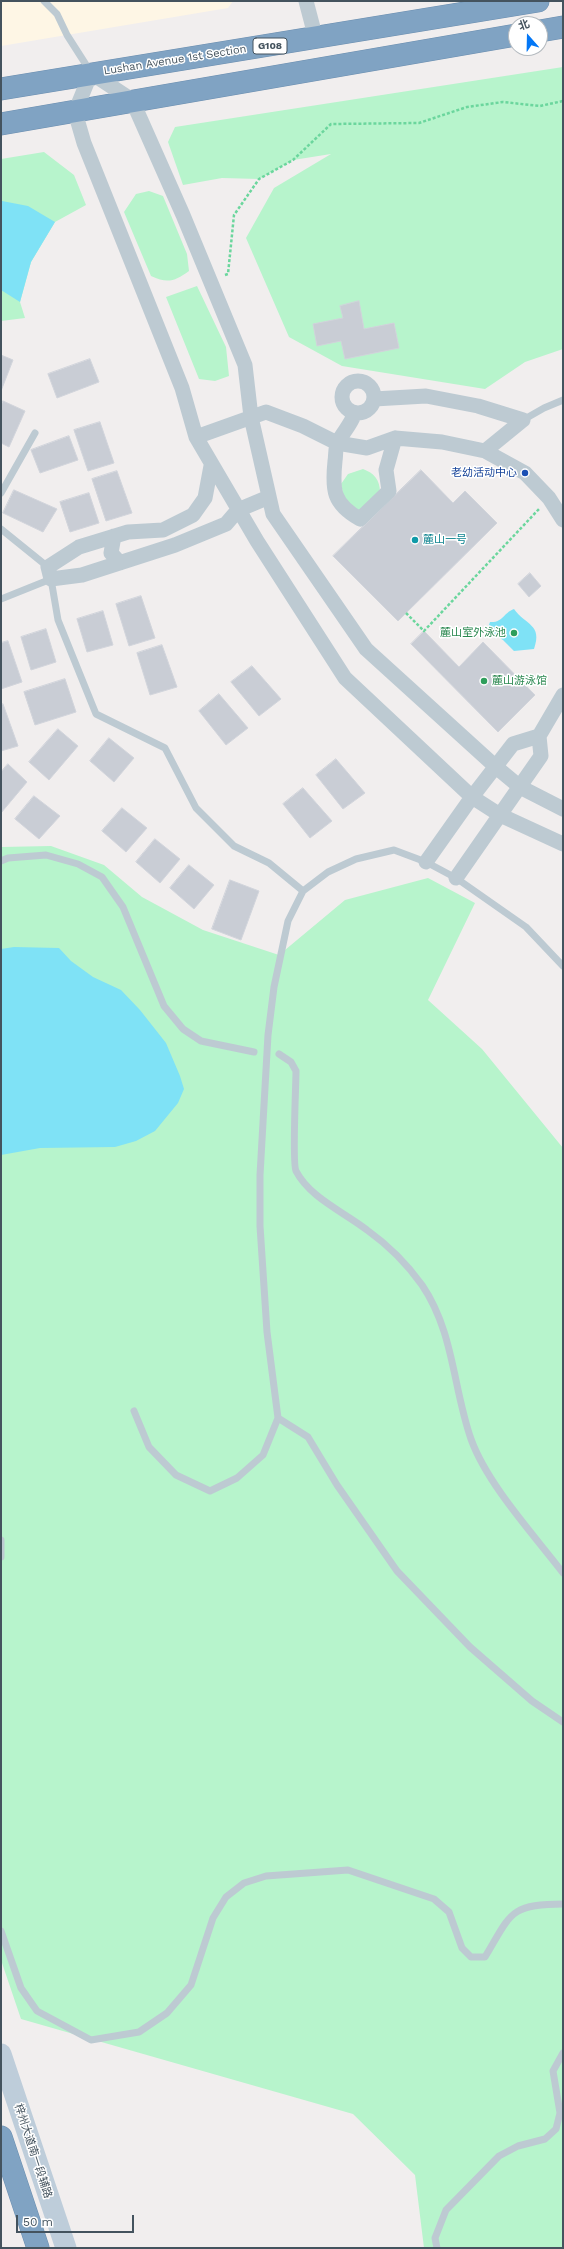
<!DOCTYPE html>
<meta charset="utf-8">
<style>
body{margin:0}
#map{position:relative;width:564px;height:2249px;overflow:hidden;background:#f1eeee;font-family:"Work Sans","Noto Sans SC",sans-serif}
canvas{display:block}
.frame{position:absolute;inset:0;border:2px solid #44535e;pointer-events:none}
.north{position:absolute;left:508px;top:16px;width:40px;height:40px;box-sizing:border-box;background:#fff;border:1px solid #b4babf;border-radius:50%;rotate:340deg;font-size:11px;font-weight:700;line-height:16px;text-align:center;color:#44535e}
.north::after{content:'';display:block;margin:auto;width:14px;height:18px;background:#0377f6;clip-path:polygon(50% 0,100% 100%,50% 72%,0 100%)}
.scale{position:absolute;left:16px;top:2215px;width:118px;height:18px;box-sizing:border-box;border:2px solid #44535e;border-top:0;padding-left:5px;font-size:12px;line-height:14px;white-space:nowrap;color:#44535e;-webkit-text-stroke:3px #fff;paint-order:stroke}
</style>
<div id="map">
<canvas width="564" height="2249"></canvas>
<div class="frame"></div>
<div class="north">北</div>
<div class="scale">50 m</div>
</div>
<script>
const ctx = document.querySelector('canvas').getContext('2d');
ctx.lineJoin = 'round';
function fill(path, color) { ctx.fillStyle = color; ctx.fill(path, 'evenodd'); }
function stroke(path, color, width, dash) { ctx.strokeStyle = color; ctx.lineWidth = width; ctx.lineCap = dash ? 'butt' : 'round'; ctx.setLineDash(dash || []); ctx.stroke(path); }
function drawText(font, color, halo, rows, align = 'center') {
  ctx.font = font + ' "Work Sans","Noto Sans SC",sans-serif'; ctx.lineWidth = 3; ctx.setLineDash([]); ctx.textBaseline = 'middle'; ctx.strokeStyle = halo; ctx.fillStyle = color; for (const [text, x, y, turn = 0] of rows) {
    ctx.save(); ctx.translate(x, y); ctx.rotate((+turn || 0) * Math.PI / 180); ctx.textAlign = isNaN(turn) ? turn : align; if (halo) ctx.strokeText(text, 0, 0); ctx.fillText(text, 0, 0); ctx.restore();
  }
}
fill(new Path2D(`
 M1 1H233L228 8 1 46Z`), '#fef6e5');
fill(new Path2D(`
 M563 67V349L525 362 485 389 342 366 289 337 246 238 274 188 331 154 293 160 259 179 222 178 183 185 168 142 175 127Z
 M44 152 74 175 86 205 55 222 31 262 20 302 25 318 1 321V159Z
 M149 191 163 196 187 254 189 271C175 281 168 284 151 276L124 212 136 194Z
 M197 286 226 347 229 376 215 381 199 379 166 297Z
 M363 469C374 473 380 480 380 492L363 510H356L345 503 341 484 348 474Z
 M51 846 104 865 142 897 203 930 279 955 345 900 428 878 475 903 428 1000 482 1049 563 1148V2248H424L415 2175 353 2114 21 2019 1 1960V847Z`), '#b7f4cc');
fill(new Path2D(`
 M2 201 28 206 55 222 31 262 20 302 1 290Z
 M514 609C525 625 543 624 534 649L514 651 503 640 487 630 490 622C503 623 503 613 514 609Z
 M14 947 59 948 71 961 93 977 121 990 140 1010 166 1043 180 1076 184 1089 178 1103 155 1131 136 1141 115 1147 40 1148 1 1155V949Z`), '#7fe2f6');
const building = new Path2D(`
 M359 301 364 329 394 323 399 348 345 359 341 341 317 346 313 324 343 318 340 306Z
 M1 355 13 360 1 391Z
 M90 359 99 382 57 398 48 374Z
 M3 401 25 411 9 447 1 443V406Z
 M100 422 114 463 88 471 74 430Z
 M69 436 78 460 40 473 31 450Z
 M421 470 453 503 465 491 497 523 398 621 333 556Z
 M117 471 132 513 106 521 92 479Z
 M14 490 57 509 43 532 3 513Z
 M89 493 99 523 70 532 60 502Z
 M530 573 541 586 529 597 518 584Z
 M141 596 155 638 129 646 116 604Z
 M103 611 113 645 87 652 77 619Z
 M46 629 56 662 31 670 21 637Z
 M424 631 459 667 483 642 535 695 498 732 411 644Z
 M8 641 22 682 1 689V643Z
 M162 645 177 687 150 695 137 653Z
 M252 666 281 699 259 716 231 682Z
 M65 679 76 712 35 725 24 692Z
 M219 694 248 728 226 745 199 711Z
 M3 704 18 746 1 751V705Z
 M58 729 78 746 49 780 29 762Z
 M109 738 134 758 114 782 90 761Z
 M336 759 365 793 343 809 316 775Z
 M8 764 27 782 1 813V772Z
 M303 788 332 821 310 838 283 804Z
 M34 796 60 816 39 839 15 819Z
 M122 808 147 828 126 852 102 831Z
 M155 839 180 859 160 883 136 862Z
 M189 865 214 885 194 909 170 888Z
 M230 880 259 891 241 940 212 929Z`);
fill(building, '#c9cdd5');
stroke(building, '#d1d4db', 1);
const highway = new Path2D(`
 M540 31 563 27
 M1 89 538 1
 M1 124 516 35
 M1 2137 38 2248`);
stroke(highway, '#6b8eaf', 23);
stroke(new Path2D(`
 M225 275 228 274 234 215 259 179 293 160 331 124 419 123 467 107 503 102 540 106 563 101
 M406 613 424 631 539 509`), '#6bd69d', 2.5, [3, 2]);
stroke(new Path2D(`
 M44 1 57 14 67 35 90 71
 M523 420 544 408 563 400
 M1 493 35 433
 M1 529 48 567
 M1 599 51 579 58 620 96 714 165 748 196 808 234 846 269 863 303 891
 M1 861 8 858 46 855 78 864 102 877 123 907 164 1006 183 1029 201 1041 254 1052
 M279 1054 291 1062 296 1071C296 1086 292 1163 296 1171 310 1198 344 1212 367 1230 388 1245 407 1264 422 1285 454 1332 453 1388 471 1439 487 1484 534 1535 563 1573
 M134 1411 149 1447 176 1475 210 1491 237 1478 263 1455 278 1418 267 1332 260 1226V1175L268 1035 274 987 288 921 303 891 328 872 356 859 394 850 426 862 456 878 526 927 563 966
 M278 1418 308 1437 337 1485 397 1571 470 1647 532 1701 563 1722
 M1 1540V1557
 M1 1931 21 1988 37 2011 91 2040 139 2032 167 2013 191 1985 213 1918 226 1897 244 1883 266 1876 348 1870 434 1899 449 1912 462 1948 471 1957H485C511 1914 509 1904 563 1904
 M437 2248 435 2238 446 2210 499 2156 518 2146 545 2139 556 2129 560 2113 553 2071 563 2053`), '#bdcad2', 7);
stroke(new Path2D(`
 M306 1 316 39
 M342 397a16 16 0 1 1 32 0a16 16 0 1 1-32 0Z
 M374 399 426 396 478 406 523 420
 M355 413C350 426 343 432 338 442 335 447 336 456 335 461 332 490 333 504 360 519L389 491 386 470 395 438
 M196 437 266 412 303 426 337 443 367 448 395 438 442 442 485 451 525 473 549 498 563 520
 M485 451 523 420
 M211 466 205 498 193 515 163 530 128 532 79 547 48 567 51 579 82 575 175 545 226 524 238 510 269 497
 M114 536 111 553 120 563
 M539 736 563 695
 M563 809 520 787 496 767 366 649 273 514 251 417 245 365 183 215 132 100 91 73 75 112 84 143 182 388 196 437 257 541 345 678 472 797 500 815 563 844
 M426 862 472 797 513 744 539 736 541 756 456 878`), '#bdcad2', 15);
stroke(new Path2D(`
 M1 2054 66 2248`), '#becdda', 21);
stroke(highway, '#80a3c3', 22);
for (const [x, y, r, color] of [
 [525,473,4,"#1a4fb4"],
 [415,540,4,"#0f9aa8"],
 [514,633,4,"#2e9e5b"],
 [484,681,4,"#2e9e5b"]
]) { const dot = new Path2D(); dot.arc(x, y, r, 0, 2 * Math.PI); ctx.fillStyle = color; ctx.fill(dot); stroke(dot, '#fff', 1.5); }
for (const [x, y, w] of [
 [270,46,34]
]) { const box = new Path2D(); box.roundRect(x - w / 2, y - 8, w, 16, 3); ctx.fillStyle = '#fff'; ctx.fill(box); stroke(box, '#44535e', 1); }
drawText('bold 10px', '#44535e', null, [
 ["G108",270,46]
]);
drawText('11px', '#44535e', '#fff', [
 ["Lushan Avenue 1st Section",175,60,-9],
 ["梓州大道南一段辅路",33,2151,72]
]);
drawText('11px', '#164399', '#fff', [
 ["老幼活动中心",517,473]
], 'right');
drawText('11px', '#0d838f', '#fff', [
 ["麓山一号",423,540]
], 'left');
drawText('11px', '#27864d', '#fff', [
 ["麓山室外泳池",506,633],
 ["麓山游泳馆",492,681,"left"]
], 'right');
</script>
